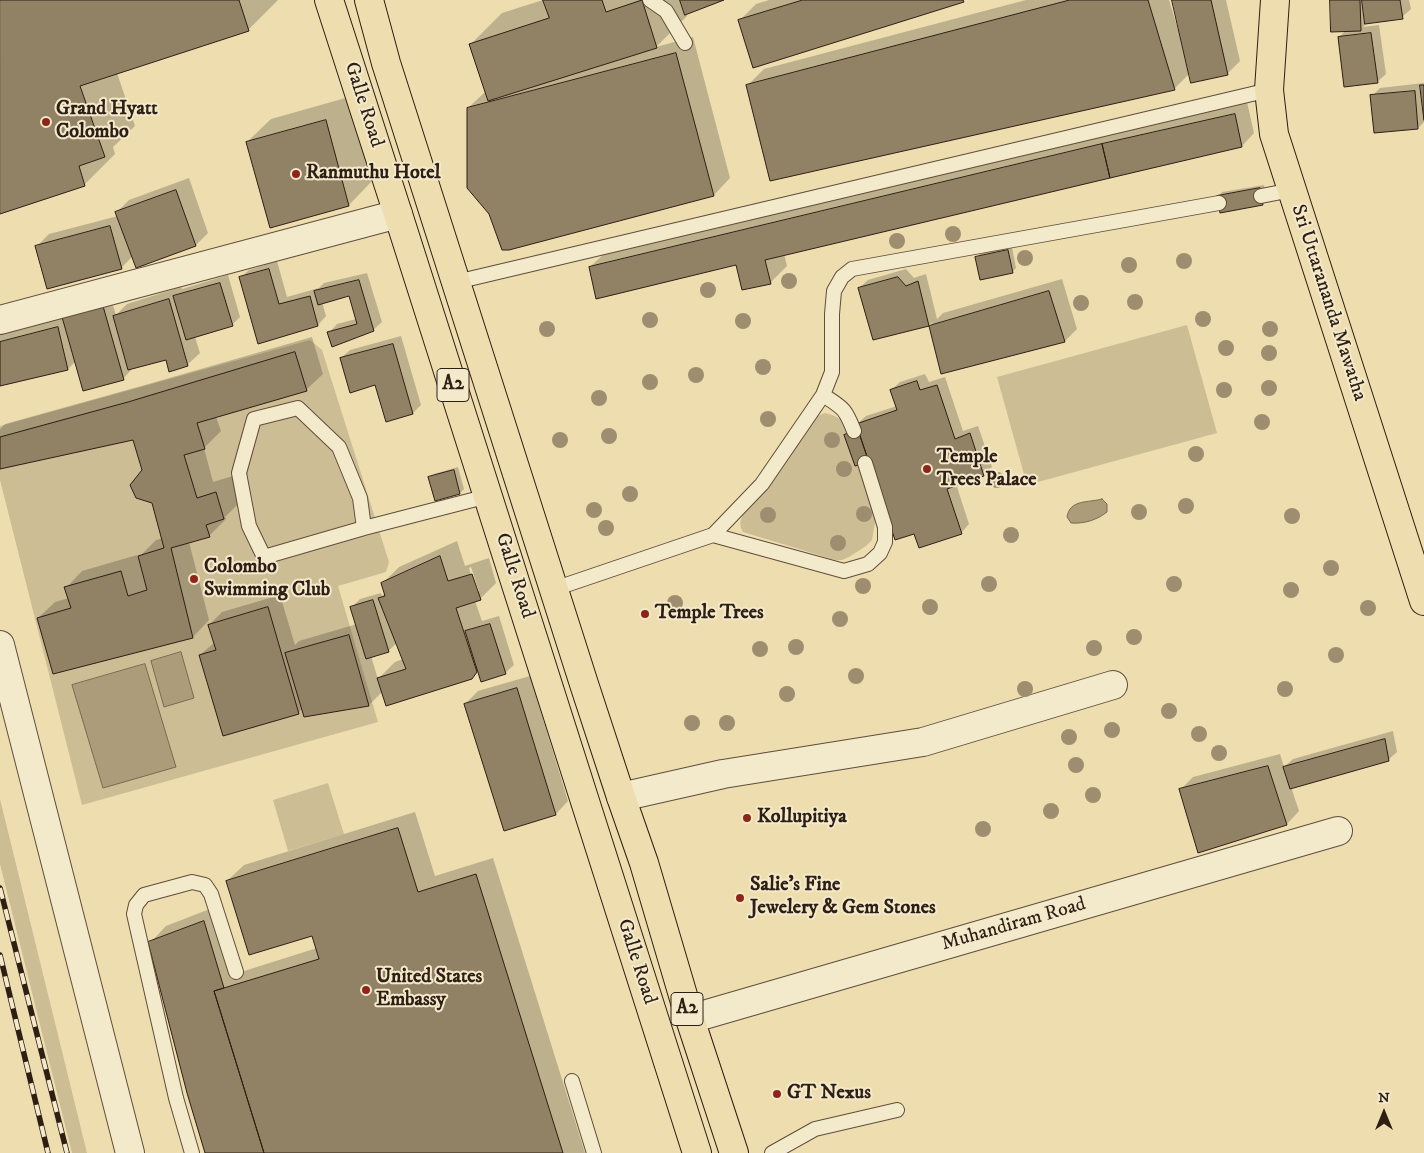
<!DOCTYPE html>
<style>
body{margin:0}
#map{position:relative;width:1424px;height:1153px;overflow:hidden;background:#edddaf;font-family:"IM FELL DW Pica",serif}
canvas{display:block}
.north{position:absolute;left:1359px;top:1088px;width:50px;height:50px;-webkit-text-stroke:4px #f3e9cb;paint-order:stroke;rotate:0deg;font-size:14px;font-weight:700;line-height:20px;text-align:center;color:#2e1e14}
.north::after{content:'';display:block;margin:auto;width:18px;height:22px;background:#2e1e14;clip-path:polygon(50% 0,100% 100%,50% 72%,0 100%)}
</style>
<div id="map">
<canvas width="1424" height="1153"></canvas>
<div class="north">N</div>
</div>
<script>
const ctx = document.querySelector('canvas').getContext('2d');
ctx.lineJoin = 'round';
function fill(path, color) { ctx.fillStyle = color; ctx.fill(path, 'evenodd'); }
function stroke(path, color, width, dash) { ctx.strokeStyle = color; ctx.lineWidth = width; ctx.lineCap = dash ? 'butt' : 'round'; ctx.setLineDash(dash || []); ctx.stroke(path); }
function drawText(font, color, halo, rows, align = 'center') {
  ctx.font = font + ' "IM FELL DW Pica",serif'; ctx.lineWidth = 4; ctx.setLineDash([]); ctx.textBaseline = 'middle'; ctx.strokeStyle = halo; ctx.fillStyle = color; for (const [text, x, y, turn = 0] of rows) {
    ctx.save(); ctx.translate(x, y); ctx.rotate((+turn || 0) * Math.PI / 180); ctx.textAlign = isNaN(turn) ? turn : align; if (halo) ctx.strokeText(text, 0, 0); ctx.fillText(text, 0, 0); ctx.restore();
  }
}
fill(new Path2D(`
 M1187 325 1217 433 1027 485 997 377Z
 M310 340 322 350 389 562 386 572 338 586 378 722 82 805 0 480V426Z
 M825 413 832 415 848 422 876 517 872 540 866 546 849 557 842 560H835L743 532C739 525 740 521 743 515L815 417Z
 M328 783 344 834 288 851 273 800Z
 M0 799 87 1153H72L0 864Z`), '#cdbd95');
const water = new Path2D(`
 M1102 499 1107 504V512C1097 520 1084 524 1071 523L1067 517C1070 499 1088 503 1102 499Z
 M181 652 194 698 164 707 151 661Z
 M145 664 176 767 103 788 72 685Z`);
fill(water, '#ac9c7a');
stroke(water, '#7a6a51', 1);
fill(new Path2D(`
 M0 0H278L248 30 117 73 135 126 113 147 115 154 85 184 0 213Z
 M543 0H721L686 13 687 16 656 47 693 37 730 178 714 195 468 108 486 91 471 44 502 13Z
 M769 0H964L754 67 739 21 756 4Z
 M1026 0H1169L1180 36 1182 35 1174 0H1226L1240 61 1227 74 1190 73 1174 89 747 86 764 69Z
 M1331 0H1409L1411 9 1402 17 1368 22 1363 27 1379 25 1386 74 1377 82 1339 37 1346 30Z
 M1424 83V122L1418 128 1372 96 1380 88Z
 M349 97 372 181 349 205 270 226 247 142 271 119Z
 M1247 102 1254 133 1242 146 784 254 787 266 770 283 737 264 590 267 607 251Z
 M189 178 208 233 196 245 137 267 133 256 121 268 37 246 49 234 118 216 117 212 129 200Z
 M1264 185 1266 200 1263 204 1219 196 1222 192Z
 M1012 247 1016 268 1012 272 976 258 980 254Z
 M277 261 287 297 319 288 324 283 367 273 382 322 373 330 329 333 337 324 356 319 349 294 322 302 326 316 318 325 259 342 240 278 249 270Z
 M906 269 914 278 926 274 937 319 943 313 1062 279 1077 329 1065 341 930 326 933 323 874 339 859 288 868 280Z
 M228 275 240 317 232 325 195 337 200 353 187 365 167 358 131 368V370L123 379 76 361 68 369 0 385V333L64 317 111 299 116 315 127 304 181 287 182 289Z
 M401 336 421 405 413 413 341 358 350 350Z
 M312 337 323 374 306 390 216 417 221 431 204 448 213 482 233 476 240 502 225 517 226 519 209 536 189 542 209 620 193 637 38 618 55 602 69 598 66 588 82 571 137 555 138 558 156 540 163 538 134 439 0 468V429L5 424 145 385Z
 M925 374 929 382 945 377 963 431 978 426 992 467 983 475 956 484 969 524 961 533 915 532 845 435 866 416 897 406 891 390 900 382Z
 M458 467 464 489 460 493 436 500 430 477 434 474Z
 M457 541 465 566 489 558 496 583 480 599 475 601 482 621 499 616 514 665 505 673 479 670 471 678 382 692 369 705 305 715 303 708 299 712 224 735 200 655 215 642 209 625 222 612 280 595 295 645 299 641 357 624 351 608 360 599 381 593 382 596 385 593 382 584 399 567ZM471 567 479 591H476L469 568ZM397 643 403 659 395 662 378 679 371 656 388 651Z
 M530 676 568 801 556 814 505 830 465 704 478 691Z
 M1393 731 1397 752 1388 760 1291 787 1299 811 1287 824 1199 851 1180 790 1193 777 1280 754 1284 767 1293 759Z
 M415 812 435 876 493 858 585 1153H206L150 943 166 926 220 905 241 972 317 948 313 935 227 881 244 865Z`), '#0003');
const building = new Path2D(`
 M0 0H239L249 31 80 86 105 157 79 166 85 186 0 214Z
 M543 0H602L606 12 642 0 657 48 488 101 469 44 549 18Z
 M680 0H724L685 15Z
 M803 0H963L964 2 753 68 738 20Z
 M1070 0H1148L1175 90 770 181 746 85Z
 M1172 0H1211L1228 75 1191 83Z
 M1330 0H1360L1361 31 1331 32Z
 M1362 0H1400L1403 19 1365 24Z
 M1371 33 1378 83 1344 87 1338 37Z
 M676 53 714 196 509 250H502L489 214 467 188V108Z
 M1420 85H1424V120Z
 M1415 91 1418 129 1374 133 1370 95Z
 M1235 114 1242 147 1110 178 1102 144Z
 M326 120 349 206 270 228 246 142Z
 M1102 144 1110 178 765 260 771 284 742 290 736 265 596 299 589 267Z
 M1260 188 1263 205 1220 213 1217 196Z
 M176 190 196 246 136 268 115 212Z
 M110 226 122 269 47 289 35 246Z
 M1008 250 1013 273 980 280 975 257Z
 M269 269 279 304 310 296 318 326 258 344 239 277Z
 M898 277 906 286 918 281 929 326 873 340 858 288Z
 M359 280 374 331 332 347 327 332 357 324 349 296 318 305 314 291Z
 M220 283 233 326 186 340 173 296Z
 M1049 291 1065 342 941 374 929 326Z
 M169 299 188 366 169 372 166 360 128 370 113 316Z
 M103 306 124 380 83 391 62 317Z
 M58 327 68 370 0 386V342Z
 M393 344 413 414 386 422 375 385 350 393 340 358Z
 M295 352 307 391 197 423 205 449 184 455 197 498 216 492 224 519 206 525 210 537 171 548 193 638 53 674 37 618 71 608 64 587 121 571 128 596 147 590 138 556 164 548 152 503 136 498 130 485 142 470 133 440 0 469V437L128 402Z
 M917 381 920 390 937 385 955 439 970 433 984 476 947 489 962 534 919 548 914 534 895 540 856 424 897 410 890 390Z
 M858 430 869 462 855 466 844 435Z
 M454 470 460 494 435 501 428 477Z
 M440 556 448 581 472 574 481 600 456 608 477 672 472 679 386 706 377 678 406 669 378 598 385 596 381 583Z
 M373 600 389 652 366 659 350 607Z
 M268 607 299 714 223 736 199 655 216 650 208 625Z
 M490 624 506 674 481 682 465 631Z
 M349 635 369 706 304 717 285 653Z
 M517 688 556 815 504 831 464 704Z
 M1385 739 1389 761 1290 789 1283 767Z
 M1268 766 1287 825 1198 853 1179 789Z
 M398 828 418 892 476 874 563 1153H264L214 991 319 959 312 936 249 955 226 881Z
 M204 921 224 988 214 991 264 1153H205L187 1093 148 942Z`);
fill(building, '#918165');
stroke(building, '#2e1e14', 1);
const service = new Path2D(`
 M650 0 666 11 685 43
 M1261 196 1292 190
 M456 282 1269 90
 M823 395C843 408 845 408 854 431
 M364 528 360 498 339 447 298 408 254 419 239 473 249 526 264 557 364 528 488 496
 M713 535 844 571 868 564 880 553 885 542V527L865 463
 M554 589 713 535 762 484 823 395 832 372V314L834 291 842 277 852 269 1219 203
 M572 1081 594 1153
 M192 1153 176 1098 134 914 136 905 144 895 192 882 205 885 211 894 236 972
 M772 1153 815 1129 897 1110`);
const minor = new Path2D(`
 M0 320 398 214
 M0 645 130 1153
 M621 797 723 774 923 742 1113 685
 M690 1019 1338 831`);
const primary = new Path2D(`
 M1275 0 1269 90 1274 134 1424 601`);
const trunk = new Path2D(`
 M329 0 398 214 697 1153
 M369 0 386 63 584 684 621 797 644 863 690 1019 734 1153`);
stroke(service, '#5e4e3b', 16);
stroke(minor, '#5e4e3b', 30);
stroke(primary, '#2e1e14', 30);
stroke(trunk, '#2e1e14', 30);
stroke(service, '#f3e9cb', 14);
stroke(minor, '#f3e9cb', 28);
stroke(primary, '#edddaf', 28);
stroke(trunk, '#edddaf', 28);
const rail = new Path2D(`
 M0 888 67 1153
 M0 955 48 1153`);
stroke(rail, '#2e1e14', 5.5);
stroke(rail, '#f3e9cb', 4, [11]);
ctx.fillStyle = '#9e8e6f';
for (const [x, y] of [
 [953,234],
 [897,241],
 [1025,258],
 [1184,261],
 [1129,265],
 [789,281],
 [708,290],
 [1135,302],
 [1081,303],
 [1203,319],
 [650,320],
 [743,321],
 [547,329],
 [1270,329],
 [1226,348],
 [1269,353],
 [763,367],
 [696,375],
 [650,382],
 [1269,388],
 [1224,390],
 [599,398],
 [768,419],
 [1262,422],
 [609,436],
 [560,440],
 [832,440],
 [1196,454],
 [844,469],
 [997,480],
 [630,494],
 [1186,506],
 [594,510],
 [1139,512],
 [864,514],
 [768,515],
 [1292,516],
 [606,528],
 [1011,535],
 [838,543],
 [1331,568],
 [989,584],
 [1174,584],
 [863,586],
 [1291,590],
 [675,603],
 [930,607],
 [1368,608],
 [840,619],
 [1134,637],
 [796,647],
 [1094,648],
 [760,649],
 [1336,655],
 [856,676],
 [1025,689],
 [1285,689],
 [787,694],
 [1169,711],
 [692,723],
 [727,723],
 [1112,730],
 [1199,734],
 [1069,737],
 [1219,753],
 [1076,765],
 [1093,795],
 [1051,811],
 [983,829]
]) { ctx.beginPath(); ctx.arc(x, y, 8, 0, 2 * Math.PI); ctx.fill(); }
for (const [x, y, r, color] of [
 [46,122,5,"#8f2418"],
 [296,174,5,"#8f2418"],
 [927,469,5,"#8f2418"],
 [194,579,5,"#8f2418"],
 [645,614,5,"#8f2418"],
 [747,818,5,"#8f2418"],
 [740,898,5,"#8f2418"],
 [366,990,5,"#8f2418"],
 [777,1094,5,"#8f2418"]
]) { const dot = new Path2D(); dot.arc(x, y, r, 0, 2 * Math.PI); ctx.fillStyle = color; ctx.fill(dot); stroke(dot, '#f3e9cb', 2); }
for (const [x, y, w] of [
 [453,385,32],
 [687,1009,32]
]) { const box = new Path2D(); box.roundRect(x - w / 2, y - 16.5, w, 33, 4); ctx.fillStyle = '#f3e9cb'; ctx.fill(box); stroke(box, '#2e1e14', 1); }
drawText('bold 19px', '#2e1e14', null, [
 ["A2",453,385],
 ["A2",687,1009]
]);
drawText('20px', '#2e1e14', '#f3e9cb', [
 ["Galle Road",363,105,72],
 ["Sri Uttarananda Mawatha",1328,303,72],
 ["Galle Road",514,576,72],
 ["Muhandiram Road",1014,925,-16],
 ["Galle Road",636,962,72]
]);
drawText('bold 20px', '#2e1e14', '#f3e9cb', [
 ["Grand Hyatt",56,110],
 ["Colombo",56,133],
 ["Ranmuthu Hotel",306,174],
 ["Temple",937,458],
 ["Trees Palace",937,481],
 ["Colombo",204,568],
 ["Swimming Club",204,591],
 ["Temple Trees",655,614],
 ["Kollupitiya",757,818],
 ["Salie's Fine",750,886],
 ["Jewelery & Gem Stones",750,909],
 ["United States",376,978],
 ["Embassy",376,1001],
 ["GT Nexus",787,1094]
], 'left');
</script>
